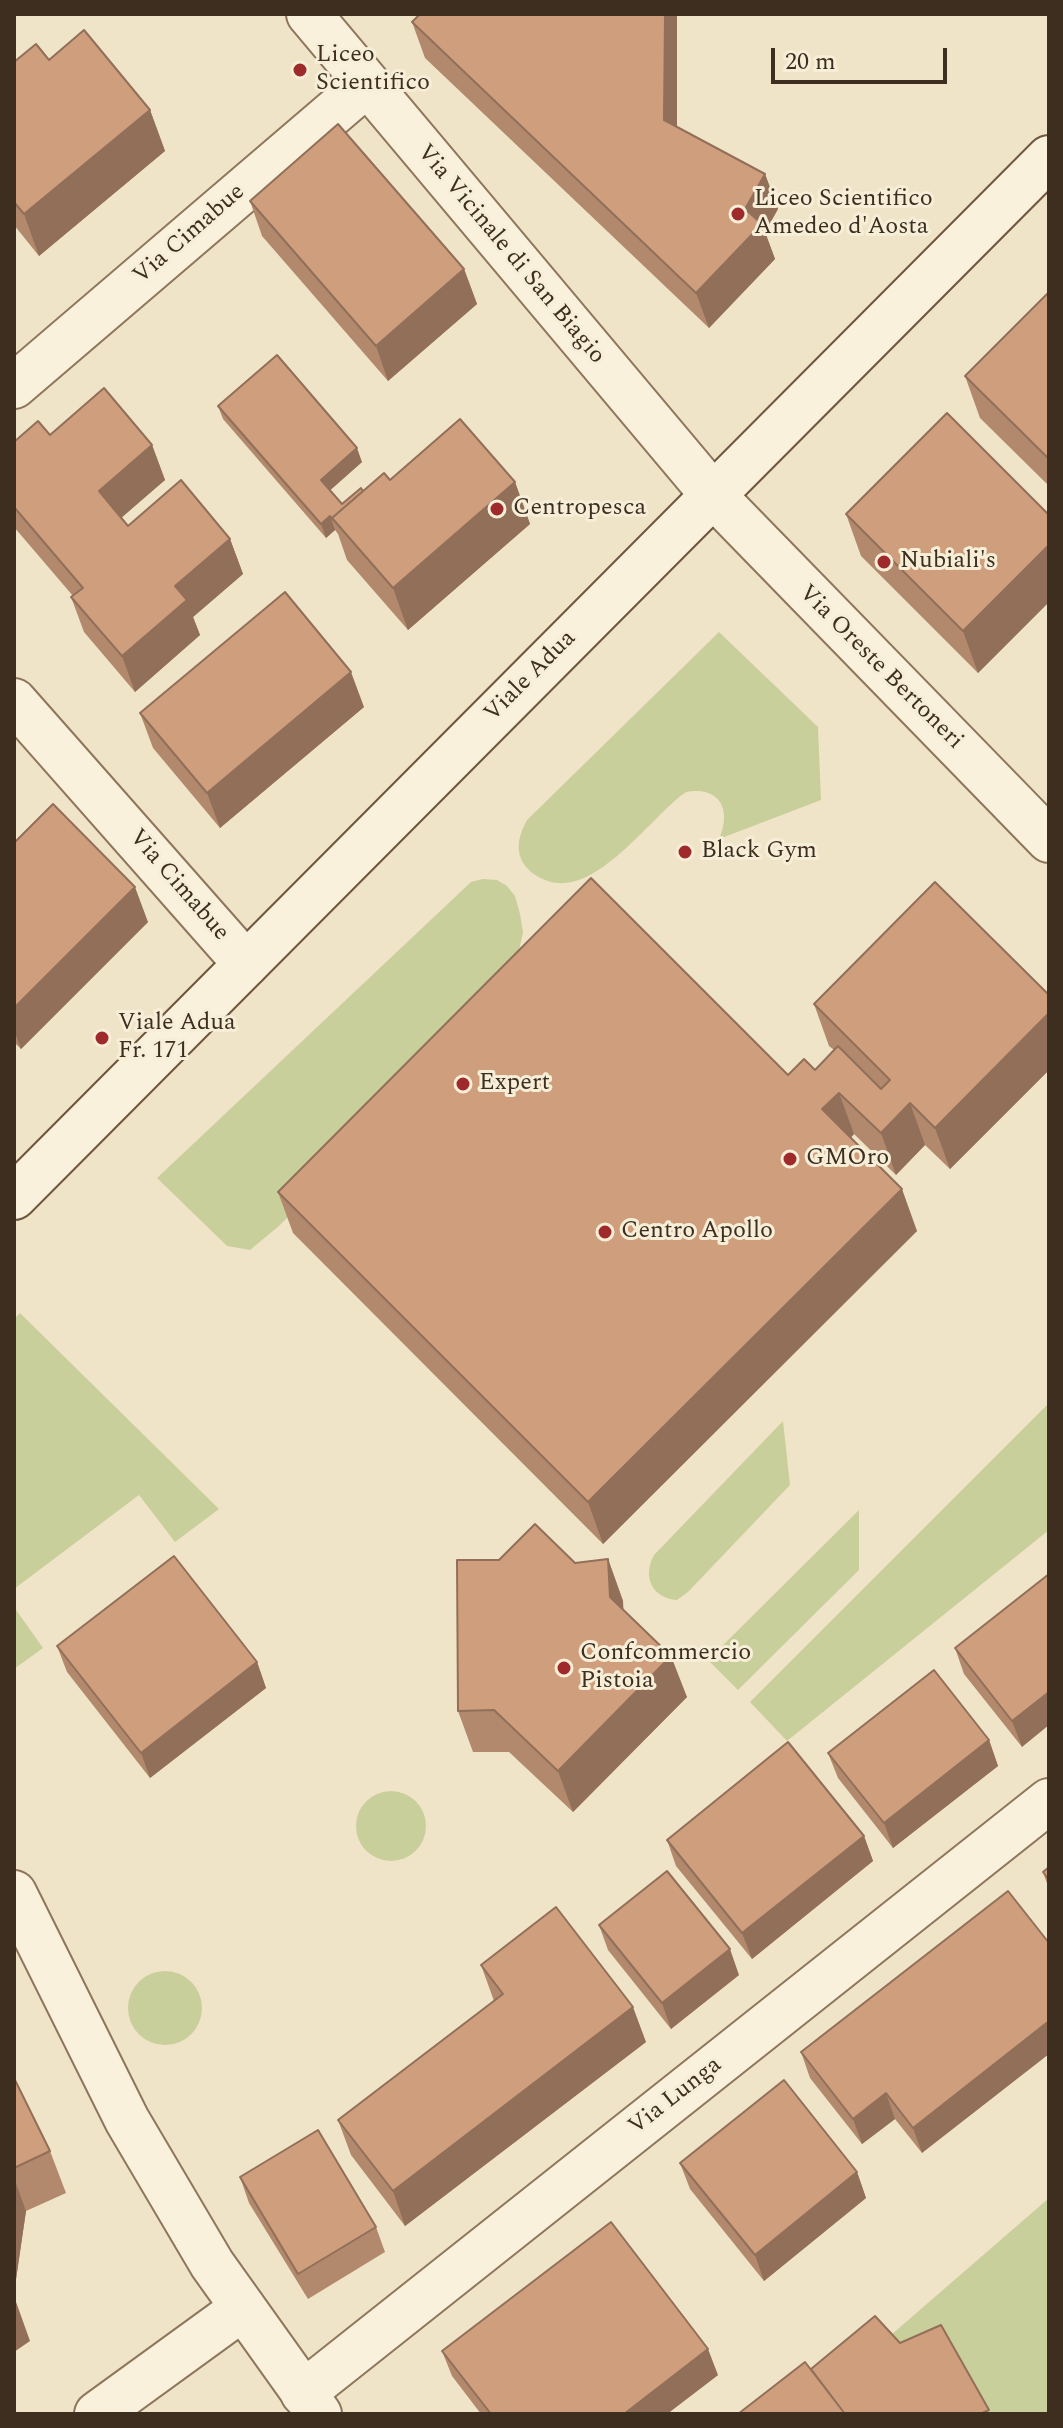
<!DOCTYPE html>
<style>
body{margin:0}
#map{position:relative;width:1063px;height:2428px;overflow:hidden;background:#f0e4c8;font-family:Spectral,serif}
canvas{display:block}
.frame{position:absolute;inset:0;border:16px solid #3d2e20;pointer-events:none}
.scale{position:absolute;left:771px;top:48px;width:176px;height:36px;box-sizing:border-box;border:4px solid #3d2e20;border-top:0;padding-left:10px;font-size:24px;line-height:28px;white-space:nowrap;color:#3d2e20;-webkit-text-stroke:6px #f7eed8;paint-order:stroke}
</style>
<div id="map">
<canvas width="1063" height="2428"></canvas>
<div class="frame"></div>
<div class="scale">20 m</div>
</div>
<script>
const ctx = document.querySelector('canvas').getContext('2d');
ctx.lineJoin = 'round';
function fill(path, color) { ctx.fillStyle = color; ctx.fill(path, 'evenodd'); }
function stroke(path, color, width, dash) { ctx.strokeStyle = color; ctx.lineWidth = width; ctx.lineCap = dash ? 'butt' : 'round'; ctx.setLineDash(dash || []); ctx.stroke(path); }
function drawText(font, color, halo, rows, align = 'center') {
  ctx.font = font + ' Spectral,serif'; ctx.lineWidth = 6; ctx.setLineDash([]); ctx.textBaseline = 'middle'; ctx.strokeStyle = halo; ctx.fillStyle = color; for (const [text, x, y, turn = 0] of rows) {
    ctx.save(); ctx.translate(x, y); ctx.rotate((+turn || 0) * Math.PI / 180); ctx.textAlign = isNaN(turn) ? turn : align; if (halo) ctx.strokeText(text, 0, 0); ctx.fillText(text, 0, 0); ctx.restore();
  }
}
fill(new Path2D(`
 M719 632 818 727 821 800 719 839C732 810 720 786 686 792 651 816 594 901 545 880 535 876 528 871 522 861 515 847 520 833 527 820Z
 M483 879 497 880 507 886 515 896 520 914 523 932 510 994 279 1226 250 1250 227 1246 157 1178 471 882Z
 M20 1313 219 1509 175 1542 139 1495 14 1589V1319Z
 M1049 1403V1530L787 1741 750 1702Z
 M783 1421 790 1485 688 1592 677 1600C652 1598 642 1577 654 1555Z
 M859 1510V1570L738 1690 708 1660Z
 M14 1607 43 1648 14 1669Z
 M356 1826a35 35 0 1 1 70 0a35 35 0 1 1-70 0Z
 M128 2008a37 37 0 1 1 74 0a37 37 0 1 1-74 0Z
 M1049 2198V2414H986L884 2341Z`), '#c9cf9b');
const minor = new Path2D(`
 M309 14 713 495 1049 840
 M14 386 367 84
 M14 701 246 964
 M303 2393 1049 1801
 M97 2414 243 2308`);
const tertiary = new Path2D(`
 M14 1893 127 2120 212 2264 319 2414`);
const secondary = new Path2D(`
 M14 1197 1049 158`);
stroke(minor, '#8d765c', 48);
stroke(tertiary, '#8d765c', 48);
stroke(secondary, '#6f573f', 48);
stroke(minor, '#faf1dc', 44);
stroke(tertiary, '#faf1dc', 44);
stroke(secondary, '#faf1dc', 44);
fill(new Path2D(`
 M677 14V127L765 174 778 209 765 232 775 259 709 328 425 58 412 22Z
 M49 60 150 110 165 151 39 256 14 225V62Z
 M250 201 464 269 477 304 388 381 262 236Z
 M1049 292V486L980 418 965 376Z
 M218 406 362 462 330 490 342 504 363 491 390 480 515 482 530 524 408 630 347 560 338 534 335 530 326 538 223 419Z
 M50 435 152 445 165 480 121 517 128 526 230 539 243 574 193 617 200 635 135 692 84 632 71 597 73 596 14 527V442Z
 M846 514 1049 515V602L978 673 861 556Z
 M364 707 220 828 153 748 140 713Z
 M14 843 148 922 21 1049 14 1042Z
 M1049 995V1070L950 1169 925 1145 896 1175 854 1134 851 1138 917 1231 603 1544 293 1233 278 1192 788 1075 815 1070 834 1050 829 1046 814 1004Z
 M608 1559 623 1601V1609L687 1697 573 1812 509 1752H473L458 1711 575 1563Z
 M1049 1574 1022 1747 964 1674 955 1648Z
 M57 1646 257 1662 266 1688 150 1778 67 1672Z
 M989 1740 998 1766 893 1848 838 1778 828 1753Z
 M864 1836 873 1861 752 1959 676 1866 667 1840Z
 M1049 1867V1889L1043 1872Z
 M599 1925 739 1975 671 2029 608 1950Z
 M1049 1943 922 2153 895 2119 862 2144 810 2078 801 2052Z
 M481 1965 646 2042 405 2226 351 2155 338 2120 494 2001Z
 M14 2078 50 2151 66 2193 26 2211 14 2293Z
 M680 2163 857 2172 866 2198 764 2281 690 2189Z
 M240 2177 376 2227 385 2252 308 2299 249 2203Z
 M442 2351 718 2375 667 2414H481L452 2376Z`), '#b2896c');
fill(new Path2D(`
 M665 14H677V155L664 120Z
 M150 110 165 151 39 256 24 214Z
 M765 174 778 209 765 232 775 259 709 328 696 293Z
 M464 269 477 304 388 381 376 346Z
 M152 445 165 480 112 526 99 491Z
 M357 448 362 462 326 494 321 480Z
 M515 482 530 524 408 630 393 588Z
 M330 516 335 530 326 538 321 524Z
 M230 539 243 574 193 617 200 635 135 692 122 656 175 586Z
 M1049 545V602L978 673 963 631Z
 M351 672 364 707 220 828 207 793Z
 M135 887 148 922 21 1049 14 1030V1008Z
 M1049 1013V1070L950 1169 935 1128Z
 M839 1093 854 1134 837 1151 822 1109Z
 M910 1103 925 1145 896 1175 881 1133Z
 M902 1189 917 1231 603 1544 588 1502Z
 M608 1559 623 1601 625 1638 610 1597Z
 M671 1656 687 1697 573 1812 558 1771Z
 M257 1662 266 1688 150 1778 141 1753Z
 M1049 1692V1725L1022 1747 1012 1721Z
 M989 1740 998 1766 893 1848 884 1823Z
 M864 1836 873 1861 752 1959 742 1933Z
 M730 1949 739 1975 671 2029 662 2003Z
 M633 2007 646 2042 405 2226 393 2191Z
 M1049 2021V2054L922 2153 913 2128Z
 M886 2093 895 2119 862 2144 853 2119Z
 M857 2172 866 2198 764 2281 755 2255Z
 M14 2178 26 2211 14 2293Z
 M15 2299 30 2341 14 2352V2300Z
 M708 2349 718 2375 667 2414H624Z`), '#916f58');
const building = new Path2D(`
 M420 14H665L664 120 765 174 745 209 762 224 696 293 412 22Z
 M84 30 150 110 24 214 14 202V62L36 44 49 60Z
 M338 124 464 269 376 346 250 201Z
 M1049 292V459L965 376Z
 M277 355 357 448 321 480 342 504 361 488 363 491 332 518 333 520 330 516 321 524 218 406Z
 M104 388 152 445 99 491 128 526 181 480 230 539 175 586 187 600 122 656 71 597 83 588 14 507V442L38 421 50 435Z
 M947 413 1049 515V545L963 631 846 514Z
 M460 419 515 482 393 588 332 518 384 473 390 480Z
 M285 592 351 672 207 793 140 713Z
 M53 804 135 887 14 1008V843Z
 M591 878 788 1075 804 1059 815 1070 838 1046 881 1089 890 1080 814 1004 935 882 1049 995V1013L935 1128 910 1103 881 1133 839 1093 822 1109 902 1189 588 1502 278 1192Z
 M535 1524 575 1563 608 1559 610 1597 671 1656 558 1771 494 1710 458 1711 457 1560H499Z
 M174 1556 257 1662 141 1753 57 1646Z
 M1049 1574V1692L1012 1721 955 1648Z
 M934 1670 989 1740 884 1823 828 1753Z
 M788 1742 864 1836 742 1933 667 1840Z
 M1049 1867V1880L1043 1872Z
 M667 1871 730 1949 662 2003 599 1925Z
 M1008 1891 1049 1943V2021L913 2128 886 2093 853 2119 801 2052Z
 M556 1907 633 2007 393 2191 338 2120 503 1994 481 1965Z
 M14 2078 50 2151 14 2168Z
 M784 2080 857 2172 755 2255 680 2163Z
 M318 2130 376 2227 298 2274 240 2177Z
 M611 2222 708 2349 624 2414H491L442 2351Z
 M875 2316 900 2343 941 2325 989 2410 980 2414H845L811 2369Z
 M805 2362 845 2414H738Z`);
fill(building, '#cf9f7d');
stroke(building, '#916f58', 2);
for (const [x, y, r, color] of [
 [300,70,8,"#9e2a2b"],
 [738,214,8,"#9e2a2b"],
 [497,509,8,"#9e2a2b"],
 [884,562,8,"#9e2a2b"],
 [685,852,8,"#9e2a2b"],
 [102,1038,8,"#9e2a2b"],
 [463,1084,8,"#9e2a2b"],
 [790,1159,8,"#9e2a2b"],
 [605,1232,8,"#9e2a2b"],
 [564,1668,8,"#9e2a2b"]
]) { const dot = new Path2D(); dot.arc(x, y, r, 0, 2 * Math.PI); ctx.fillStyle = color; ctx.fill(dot); stroke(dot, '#f7eed8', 3); }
drawText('24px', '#3d2e20', '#f7eed8', [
 ["Liceo",316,56],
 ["Scientifico",316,84],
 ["Liceo Scientifico",754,200],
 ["Amedeo d'Aosta",754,228],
 ["Centropesca",513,509],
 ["Nubiali's",900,562],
 ["Black Gym",701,852],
 ["Viale Adua",118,1024],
 ["Fr. 171",118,1052],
 ["Expert",479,1084],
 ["GMOro",806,1159],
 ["Centro Apollo",621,1232],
 ["Confcommercio",580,1654],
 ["Pistoia",580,1682]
], 'left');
drawText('24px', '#3d2e20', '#f7eed8', [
 ["Via Cimabue",190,235,-41],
 ["Via Vicinale di San Biagio",510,255,50],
 ["Via Oreste Bertoneri",880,668,45],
 ["Viale Adua",531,677,-45],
 ["Via Cimabue",178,886,49],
 ["Via Lunga",676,2097,-38]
]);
</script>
